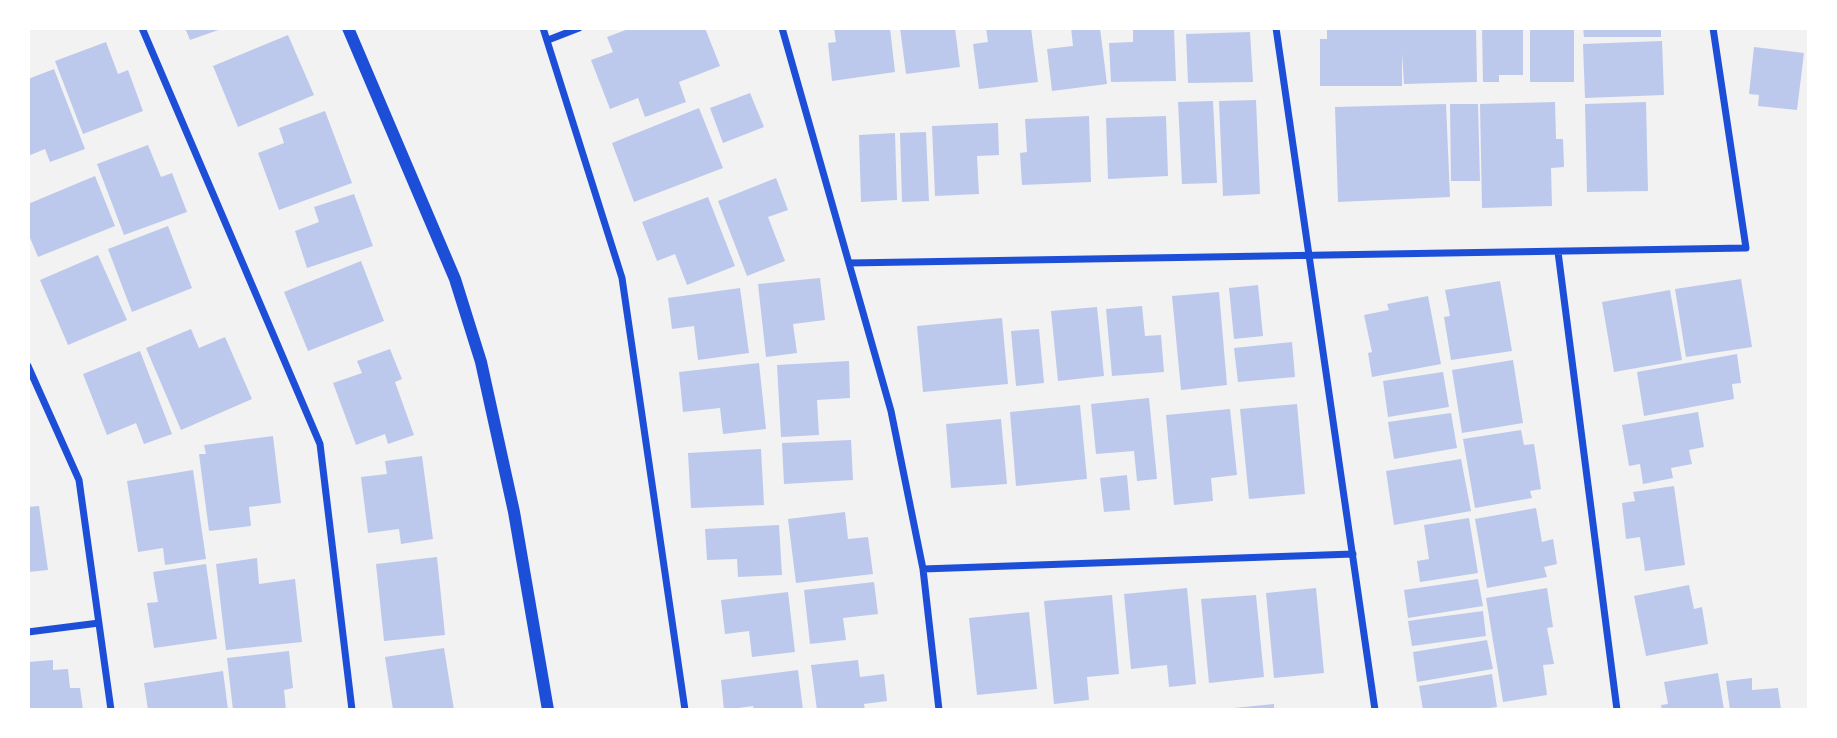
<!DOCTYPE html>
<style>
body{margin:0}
#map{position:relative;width:1837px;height:738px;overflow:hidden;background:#f2f2f2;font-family:"Fira Sans",sans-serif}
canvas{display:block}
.frame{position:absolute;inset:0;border:30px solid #fff;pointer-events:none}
</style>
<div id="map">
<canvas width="1837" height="738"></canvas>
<div class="frame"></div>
</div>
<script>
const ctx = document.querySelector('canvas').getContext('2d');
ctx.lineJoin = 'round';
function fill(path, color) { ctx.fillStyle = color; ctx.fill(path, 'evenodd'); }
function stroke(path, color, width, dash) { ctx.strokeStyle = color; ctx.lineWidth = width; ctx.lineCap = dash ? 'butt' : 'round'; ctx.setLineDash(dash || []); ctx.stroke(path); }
fill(new Path2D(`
 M185 28H224L190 40Z
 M631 28H705L720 66 679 82 686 102 645 117 638 98 610 109 591 60 613 52 607 37Z
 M834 28H890L895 72 832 81 828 43 836 42Z
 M900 28H955L960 67 906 74Z
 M986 28H1031L1038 82 979 89 973 44 988 42Z
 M1071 28H1100L1107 84 1052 91 1047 49 1073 46Z
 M1133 28H1174L1176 81 1111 82 1109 43 1133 42Z
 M1327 28H1476L1477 82 1404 84 1402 53V86H1320V39H1327Z
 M1482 28H1523V75H1499V82H1483Z
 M1530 28H1574V82H1530Z
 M1583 28H1661V37H1584Z
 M1250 32 1253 82 1188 83 1186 34Z
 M288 35 314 95 238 127 213 66Z
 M1662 41 1664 95 1585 98 1583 44Z
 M106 42 118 74 128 70 143 111 83 134 55 61Z
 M1754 47 1804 53 1797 110 1758 106 1759 95 1749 94Z
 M54 69 85 149 50 162 45 149 28 156V79Z
 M750 93 764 127 723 143 710 108Z
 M1256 100 1260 194 1223 196 1219 101Z
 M1213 101 1217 183 1182 184 1178 102Z
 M1555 102 1556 139H1563L1564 167 1551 168 1552 206 1482 208 1480 104Z
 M1646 102 1648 191 1587 192 1585 104Z
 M1446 104 1450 197 1338 202 1335 107Z
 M1450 104H1478L1480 181H1451Z
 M699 108 723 168 634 202 612 143Z
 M325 111 352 183 279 210 258 153 284 143 279 128Z
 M1089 116 1091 182 1022 185 1020 153 1027 152 1025 119Z
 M1166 116 1168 176 1108 179 1106 118Z
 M998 123 999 155 977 156 979 194 935 196 932 126Z
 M926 132 929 201 902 202 900 133Z
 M895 133 897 200 861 202 859 135Z
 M148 145 161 177 172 173 187 212 124 235 97 164Z
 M95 176 115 226 38 257 28 233V204Z
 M776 178 788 210 768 217 785 261 747 276 718 201Z
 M354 194 373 246 307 268 295 231 319 222 314 207Z
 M708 197 735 266 687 285 675 254 657 261 642 222Z
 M168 226 192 288 132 312 108 249Z
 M98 255 127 320 68 345 40 280Z
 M361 261 384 321 308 351 284 292Z
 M820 278 825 320 793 324 797 353 766 357 758 284Z
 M1741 279 1752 347 1686 357 1675 289Z
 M1500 281 1512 351 1451 360 1444 317 1450 316 1445 290Z
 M1258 285 1263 336 1234 339 1229 288Z
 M740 288 749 353 698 360 694 326 672 329 668 298Z
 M1670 290 1682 360 1614 372 1602 302Z
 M1219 292 1227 385 1181 390 1172 296Z
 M1428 296 1441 364 1372 377 1368 353 1372 352 1364 315 1389 310 1387 304Z
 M1142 306 1145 336 1161 335 1164 372 1112 376 1106 309Z
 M1097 307 1104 376 1058 381 1051 311Z
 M1002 318 1008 384 923 392 917 326Z
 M191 329 199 348 225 337 252 399 181 430 146 348Z
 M1039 329 1044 383 1016 386 1011 331Z
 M1292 342 1295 377 1238 382 1234 348Z
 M390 349 402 379 395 382 414 435 388 444 385 434 356 445 333 383 362 373 357 361Z
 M140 351 172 434 144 444 136 423 107 435 83 374Z
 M1737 354 1741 383 1732 384 1734 399 1644 416 1637 372Z
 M1513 360 1523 423 1462 433 1452 370Z
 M849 361 850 398 817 400 819 435 781 437 777 365Z
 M759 363 766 429 723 434 720 408 683 412 679 372Z
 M1443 372 1449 407 1388 417 1383 381Z
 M1149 398 1157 479 1137 481 1134 451 1096 454 1091 404Z
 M1297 404 1305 494 1249 499 1240 409Z
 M1080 405 1087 479 1016 486 1010 412Z
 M1230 409 1237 475 1211 478 1213 501 1174 505 1166 415Z
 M1698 412 1704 447 1689 450 1692 464 1671 468 1673 478 1643 484 1640 464 1629 466 1622 425Z
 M1451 413 1457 448 1394 459 1388 422Z
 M1001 419 1007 484 951 488 946 424Z
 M1521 430 1524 445 1534 444 1541 489 1530 491 1532 498 1475 508 1463 439Z
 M273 436 281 503 249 507 251 526 209 531 199 454H206L204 445Z
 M851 440 853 480 784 484 782 443Z
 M761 449 764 505 691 508 688 453Z
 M422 456 433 539 401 544 399 529 368 533 361 477 387 474 385 461Z
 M1461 459 1471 511 1394 525 1386 471Z
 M193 470 206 559 165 565 163 548 138 552 127 481Z
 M1127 475 1130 510 1104 512 1100 478Z
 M1674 486 1685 565 1645 571 1640 537 1626 539 1622 503 1635 501 1633 492Z
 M39 506 48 570 28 572V507Z
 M1536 508 1542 542 1553 539 1557 564 1544 567 1547 577 1487 588 1475 519Z
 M845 512 848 539 868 537 873 574 796 583 788 519Z
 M1469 518 1478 573 1420 582 1417 561 1429 559 1424 525Z
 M779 525 782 575 738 577 737 559 707 560 705 529Z
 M437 557 445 635 384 641 376 564Z
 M257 558 259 584 295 579 302 642 226 650 216 564Z
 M206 564 217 639 154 648 147 603 158 602 153 572Z
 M1478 579 1483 606 1408 618 1404 590Z
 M874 582 878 614 843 618 846 640 810 644 804 590Z
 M1689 585 1694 609 1702 607 1708 644 1646 656 1634 596Z
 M1187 588 1196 684 1169 687 1167 665 1131 669 1124 594Z
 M1316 588 1324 673 1274 678 1266 593Z
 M1547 588 1553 627 1547 628 1554 664 1543 665 1547 695 1503 702 1486 598Z
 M788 592 795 652 752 657 749 631 725 634 721 600Z
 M1112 595 1119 674 1087 677 1089 700 1054 704 1044 601Z
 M1256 595 1264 677 1209 683 1201 599Z
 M1483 611 1486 636 1412 646 1408 621Z
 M1029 612 1037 689 977 695 969 618Z
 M1487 640 1493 669 1417 682 1413 652Z
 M444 648 454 710H393L385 657Z
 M289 651 293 688 284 690 286 710H233L227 658Z
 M53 660V670L68 669 70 688H80L83 710H28V662Z
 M858 660 860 677 884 674 887 701 864 704 865 710H817L811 665Z
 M798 670 803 710H754L753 706 724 710 721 680Z
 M223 671 228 710H148L144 683Z
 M1718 673 1724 710H1662L1661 705 1668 704 1664 682Z
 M1492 674 1497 707 1476 710H1423L1419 686Z
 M1752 678V690L1778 688 1781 710H1730L1726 681Z
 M1274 704V710H1234V708Z`), '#bdc9ec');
stroke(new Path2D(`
 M142 28 320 444 352 710
 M543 28 622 278 685 710
 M782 28 891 411 923 569 939 710
 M1276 28 1375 710
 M548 40 579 28
 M1558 252 1617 710
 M849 263 1746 248 1713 28
 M28 366 79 480 111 710
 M923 569 1353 554
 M28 632 99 623`), '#1d4ed8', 7);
stroke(new Path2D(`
 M348 28 455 279 481 362 514 512 548 710`), '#1d4ed8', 12);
</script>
